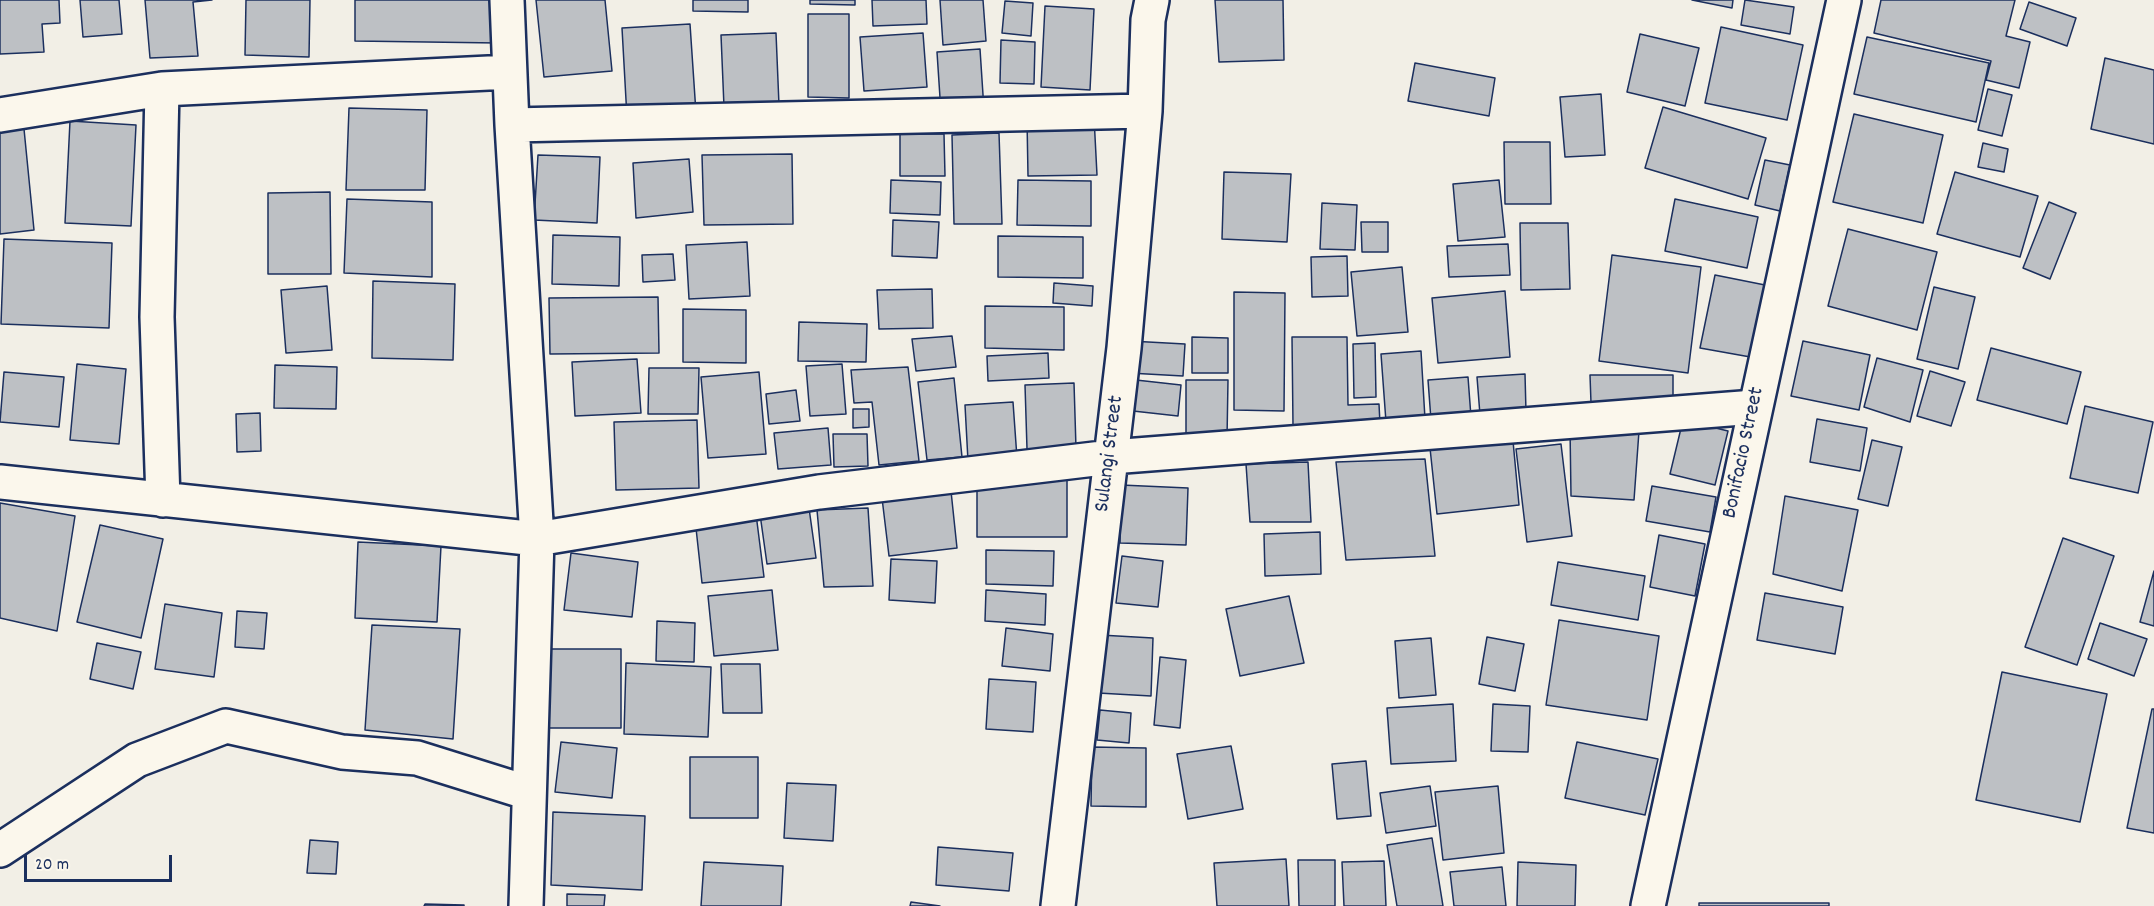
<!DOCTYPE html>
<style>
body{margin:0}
#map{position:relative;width:2154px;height:906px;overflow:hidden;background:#f2efe6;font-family:Dekko,sans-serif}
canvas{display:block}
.scale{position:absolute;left:24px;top:855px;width:148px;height:27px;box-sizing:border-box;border:3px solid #1b2f5e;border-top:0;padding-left:8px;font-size:18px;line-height:21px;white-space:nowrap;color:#1b2f5e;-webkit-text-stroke:4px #fbf7ec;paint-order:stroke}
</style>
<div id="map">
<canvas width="2154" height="906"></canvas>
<div class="scale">20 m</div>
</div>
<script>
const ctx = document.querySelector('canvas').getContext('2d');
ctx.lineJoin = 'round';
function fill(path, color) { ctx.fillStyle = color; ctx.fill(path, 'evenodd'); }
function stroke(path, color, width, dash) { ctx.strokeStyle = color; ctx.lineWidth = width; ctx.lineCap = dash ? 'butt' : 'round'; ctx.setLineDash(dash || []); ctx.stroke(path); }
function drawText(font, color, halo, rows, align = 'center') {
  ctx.font = font + ' Dekko,sans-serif'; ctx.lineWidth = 4.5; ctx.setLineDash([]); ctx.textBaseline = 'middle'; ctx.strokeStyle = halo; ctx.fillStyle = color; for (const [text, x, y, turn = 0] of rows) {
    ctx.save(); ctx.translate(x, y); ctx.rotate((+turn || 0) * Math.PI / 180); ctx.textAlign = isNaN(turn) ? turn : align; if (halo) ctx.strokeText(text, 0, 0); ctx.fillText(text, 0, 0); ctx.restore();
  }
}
const building = new Path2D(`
 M0 0H59L60 23 42 24 44 52 0 54Z
 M80 0H119L122 34 83 37Z
 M145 0H212L193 2 198 56 150 58Z
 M246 0H310L309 57 245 55Z
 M355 0H498V43L355 41Z
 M536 0H605L612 71 544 77Z
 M693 0H748V12L693 11Z
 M810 0H855V5L810 4Z
 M872 0H926L927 24 873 26Z
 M940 0H983L986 41 943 45Z
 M1215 0H1283L1284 60 1219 62Z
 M1692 0H1733L1732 8Z
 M1745 0 1794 7 1790 34 1741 25Z
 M1881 0H2015L2006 36 2030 42 2019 88 1986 80 1991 61 1874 33Z
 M1005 1 1033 3 1031 36 1002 33Z
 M2029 2 2076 18 2067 46 2020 29Z
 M1045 6 1094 9 1090 90 1041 87Z
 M808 14H849V98L808 97Z
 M690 24 696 113 627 118 622 28Z
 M1721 27 1803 45 1787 120 1705 103Z
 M776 33 779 105 724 107 721 35Z
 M923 33 927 87 864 91 860 37Z
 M1640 34 1699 48 1685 106 1627 92Z
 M1867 37 1989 63 1976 122 1854 94Z
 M1001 40 1035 42 1034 84 1000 83Z
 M980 49 984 110 941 113 937 52Z
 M2105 58 2154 70V144L2091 129Z
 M1415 63 1495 78 1489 116 1408 101Z
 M1988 89 2012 95 2002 136 1978 130Z
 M1601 94 1605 155 1565 157 1560 97Z
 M1663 107 1766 138 1748 199 1645 168Z
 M349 108 427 110 425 190H346Z
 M1854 114 1943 135 1923 223 1833 202Z
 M1094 117 1097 175 1028 176 1027 119Z
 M70 121 136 125 131 226 65 223Z
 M24 129 34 230 0 234V131Z
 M999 133 1002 224H954L952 135Z
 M900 134H944L945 176H900Z
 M1504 142H1550L1551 204H1505Z
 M1983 143 2008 149 2004 172 1978 167Z
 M792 154 793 224 704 225 702 155Z
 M538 155 600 157 597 223 534 220Z
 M689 159 693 212 636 218 633 163Z
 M1765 160 1790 165 1780 211 1755 205Z
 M1224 172 1291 174 1287 242 1222 239Z
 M1955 172 2038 196 2020 257 1937 234Z
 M891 180 941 182 940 215 890 213Z
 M1018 180 1091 181V226L1017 225Z
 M1499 180 1505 237 1458 241 1453 184Z
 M330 192 331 274H268V193Z
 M347 199 432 202V277L344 273Z
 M1675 199 1758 217 1747 268 1665 251Z
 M2049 202 2076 213 2050 279 2023 268Z
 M1322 203 1357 205 1355 250 1320 249Z
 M893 220 939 222 937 258 892 256Z
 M1361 222H1388V252H1362Z
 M1520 223H1568L1570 289 1521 290Z
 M1848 229 1937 252 1917 330 1828 306Z
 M553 235 620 237 619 286 552 284Z
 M998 236 1083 237V278L998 277Z
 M4 239 112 243 109 328 1 324Z
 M747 242 750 296 689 299 686 245Z
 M1508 244 1510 275 1449 277 1447 246Z
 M673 254 675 280 643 282 642 255Z
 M1612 255 1701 267 1688 373 1599 361Z
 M1347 256 1348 296 1312 297 1311 257Z
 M1402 267 1408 332 1357 336 1351 272Z
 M1715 275 1770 286 1756 358 1700 348Z
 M373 281 455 284 453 360 372 358Z
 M1054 283 1093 286 1092 306 1053 303Z
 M327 286 332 350 286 353 281 290Z
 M1934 287 1975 297 1958 369 1917 359Z
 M932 289 933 328 879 329 877 290Z
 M1505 291 1510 357 1438 363 1432 298Z
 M1234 292 1285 293 1284 411 1234 410Z
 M658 297 659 353 550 354 549 298Z
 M985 306 1064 307V350L985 348Z
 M683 309 746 310V363L683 362Z
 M799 322 867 324 866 362 798 361Z
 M952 336 956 367 916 371 912 339Z
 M1192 337 1228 338V373H1192Z
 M1292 337H1347L1348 405 1379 404 1380 424 1293 426Z
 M1130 341 1185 344 1183 376 1129 373Z
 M1803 341 1870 355 1859 410 1791 396Z
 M1375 343 1376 397 1354 398 1353 344Z
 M1991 348 2081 372 2067 424 1977 400Z
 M1421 351 1425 419 1386 422 1381 354Z
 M1048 353 1049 378 988 381 987 356Z
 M1877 358 1923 370 1910 422 1864 407Z
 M637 359 641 413 575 416 572 362Z
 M77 364 126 369 119 444 70 440Z
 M842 364 846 414 810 416 806 366Z
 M275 365 337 367 336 409 274 408Z
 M908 367 919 461 879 465 872 402 854 403 851 370Z
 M649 368H699L698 414H648Z
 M1930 371 1965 382 1951 426 1917 416Z
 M4 372 64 377 59 427 0 422Z
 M759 372 766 454 708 458 701 377Z
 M1525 374 1526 412 1480 415 1477 377Z
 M1590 375H1673V403H1591Z
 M1468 377 1471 417 1431 420 1428 380Z
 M954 378 962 457 927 460 918 382Z
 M1136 380 1181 385 1178 416 1133 411Z
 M1186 380H1228L1227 439H1186Z
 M1074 383 1076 448 1027 449 1025 385Z
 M796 390 800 421 769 424 766 394Z
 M1013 402 1017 458 968 461 965 405Z
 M2085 406 2153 422 2138 493 2070 478Z
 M853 409H869V427L853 428Z
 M260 413 261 451 237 452 236 414Z
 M1817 419 1867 428 1860 471 1810 462Z
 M697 420 699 488 616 490 614 422Z
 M1683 420 1728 431 1715 485 1670 474Z
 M828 428 831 465 778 469 774 433Z
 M1570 428 1639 431 1634 500 1571 496Z
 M833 434H867L868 466 834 467Z
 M1872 440 1902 447 1888 506 1858 499Z
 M1513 441 1519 505 1437 514 1430 448Z
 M1561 444 1572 536 1527 542 1516 449Z
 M1425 459 1435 556 1346 560 1336 462Z
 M1308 462 1311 522H1250L1246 464Z
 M977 474 1067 475V537H977Z
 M1121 485 1188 488 1186 545 1120 543Z
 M1652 486 1716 497 1710 532 1646 521Z
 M951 491 957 548 889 556 882 498Z
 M1785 496 1858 510 1842 591 1773 574Z
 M808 501 816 558 767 564 759 507Z
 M0 503 75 516 57 631 0 618Z
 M868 508 873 586 824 587 817 510Z
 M756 514 764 577 702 583 695 519Z
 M100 525 163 539 141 638 77 622Z
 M1320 532 1321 574 1265 576 1264 534Z
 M1659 535 1705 544 1695 596 1650 587Z
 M2063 538 2114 556 2077 665 2025 647Z
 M358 542 441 546 437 622 355 618Z
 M986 550 1054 551 1053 586 986 584Z
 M571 553 638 562 632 617 564 610Z
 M1122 556 1163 561 1158 607 1116 603Z
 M891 559 937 561 935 603 889 600Z
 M1558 562 1645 576 1638 620 1551 605Z
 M2154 571V626L2140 622Z
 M772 590 778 650 714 656 708 596Z
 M986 590 1046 594 1045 625 985 621Z
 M1765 593 1843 607 1835 654 1757 640Z
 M1289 596 1304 663 1240 676 1226 609Z
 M165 604 222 613 214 677 155 669Z
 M237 611 267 613 264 649 235 647Z
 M1559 620 1659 636 1647 720 1546 705Z
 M657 621 695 623 694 662 656 661Z
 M2100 623 2147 639 2134 676 2088 659Z
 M372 625 460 629 453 739 365 730Z
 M1006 628 1053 634 1050 671 1002 666Z
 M1100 635 1153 638 1151 696 1098 693Z
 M1487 637 1524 644 1515 691 1479 684Z
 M1431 638 1436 695 1399 698 1395 641Z
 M97 643 141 652 133 689 90 679Z
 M545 649H621V728H548Z
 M1160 657 1186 660 1180 728 1154 725Z
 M626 663 711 667 708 737 624 734Z
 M721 664H760L762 713H723Z
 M2002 672 2107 694 2080 822 1976 800Z
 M989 679 1036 682 1033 732 986 729Z
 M1453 704 1456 761 1391 764 1387 708Z
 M1493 704 1530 706 1528 752 1491 751Z
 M2152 709H2154V833L2127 828Z
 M1100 710 1131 713 1129 743 1097 740Z
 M561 742 617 748 612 798 555 792Z
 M1577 742 1658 759 1645 815 1565 798Z
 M1231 746 1243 809 1188 819 1177 754Z
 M1092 747 1146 748V807L1091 806Z
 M690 757H758V818H690Z
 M1366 761 1371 816 1337 819 1332 764Z
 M787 783 836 785 833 841 784 838Z
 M1430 786 1436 826 1386 833 1380 793Z
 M1498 786 1504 853 1443 860 1435 792Z
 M553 812 645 816 642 890 551 885Z
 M1432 838 1443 906H1397L1387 845Z
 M310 840 338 842 336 874 307 873Z
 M938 847 1013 853 1009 891 936 885Z
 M1286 859 1289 906H1217L1214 863Z
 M1298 860H1335V906H1299Z
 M1384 861 1386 906H1344L1342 862Z
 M704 862 783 866 781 906H701Z
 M1518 862 1576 865 1575 906H1517Z
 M1502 867 1506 906H1454L1450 872Z
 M567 894 605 895 604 906H567Z
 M911 902 940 906H910Z
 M1699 903H1829V906H1699Z
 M425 904 464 905V906H424Z`);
fill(building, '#bdc0c4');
stroke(building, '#1b2f5e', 1.5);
const minor = new Path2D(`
 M507 0 512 125 537 539 526 906
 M162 89 157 317 163 500
 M0 115 162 89 509 72
 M512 125 1145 111
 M0 482 537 539 819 492 1111 457 1755 407
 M0 850 137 760 226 726 342 752 417 758 529 793
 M1058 906 1124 348 1145 111 1148 20 1152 0`);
const primary = new Path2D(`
 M1648 906 1844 0`);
stroke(minor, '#1b2f5e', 38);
stroke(primary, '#1b2f5e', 38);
stroke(minor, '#fbf7ec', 33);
stroke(primary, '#fbf7ec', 33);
drawText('22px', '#1b2f5e', '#fbf7ec', [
 ["Bonifacio Street",1745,453,-78],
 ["Sulangi Street",1111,454,-83]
]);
</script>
